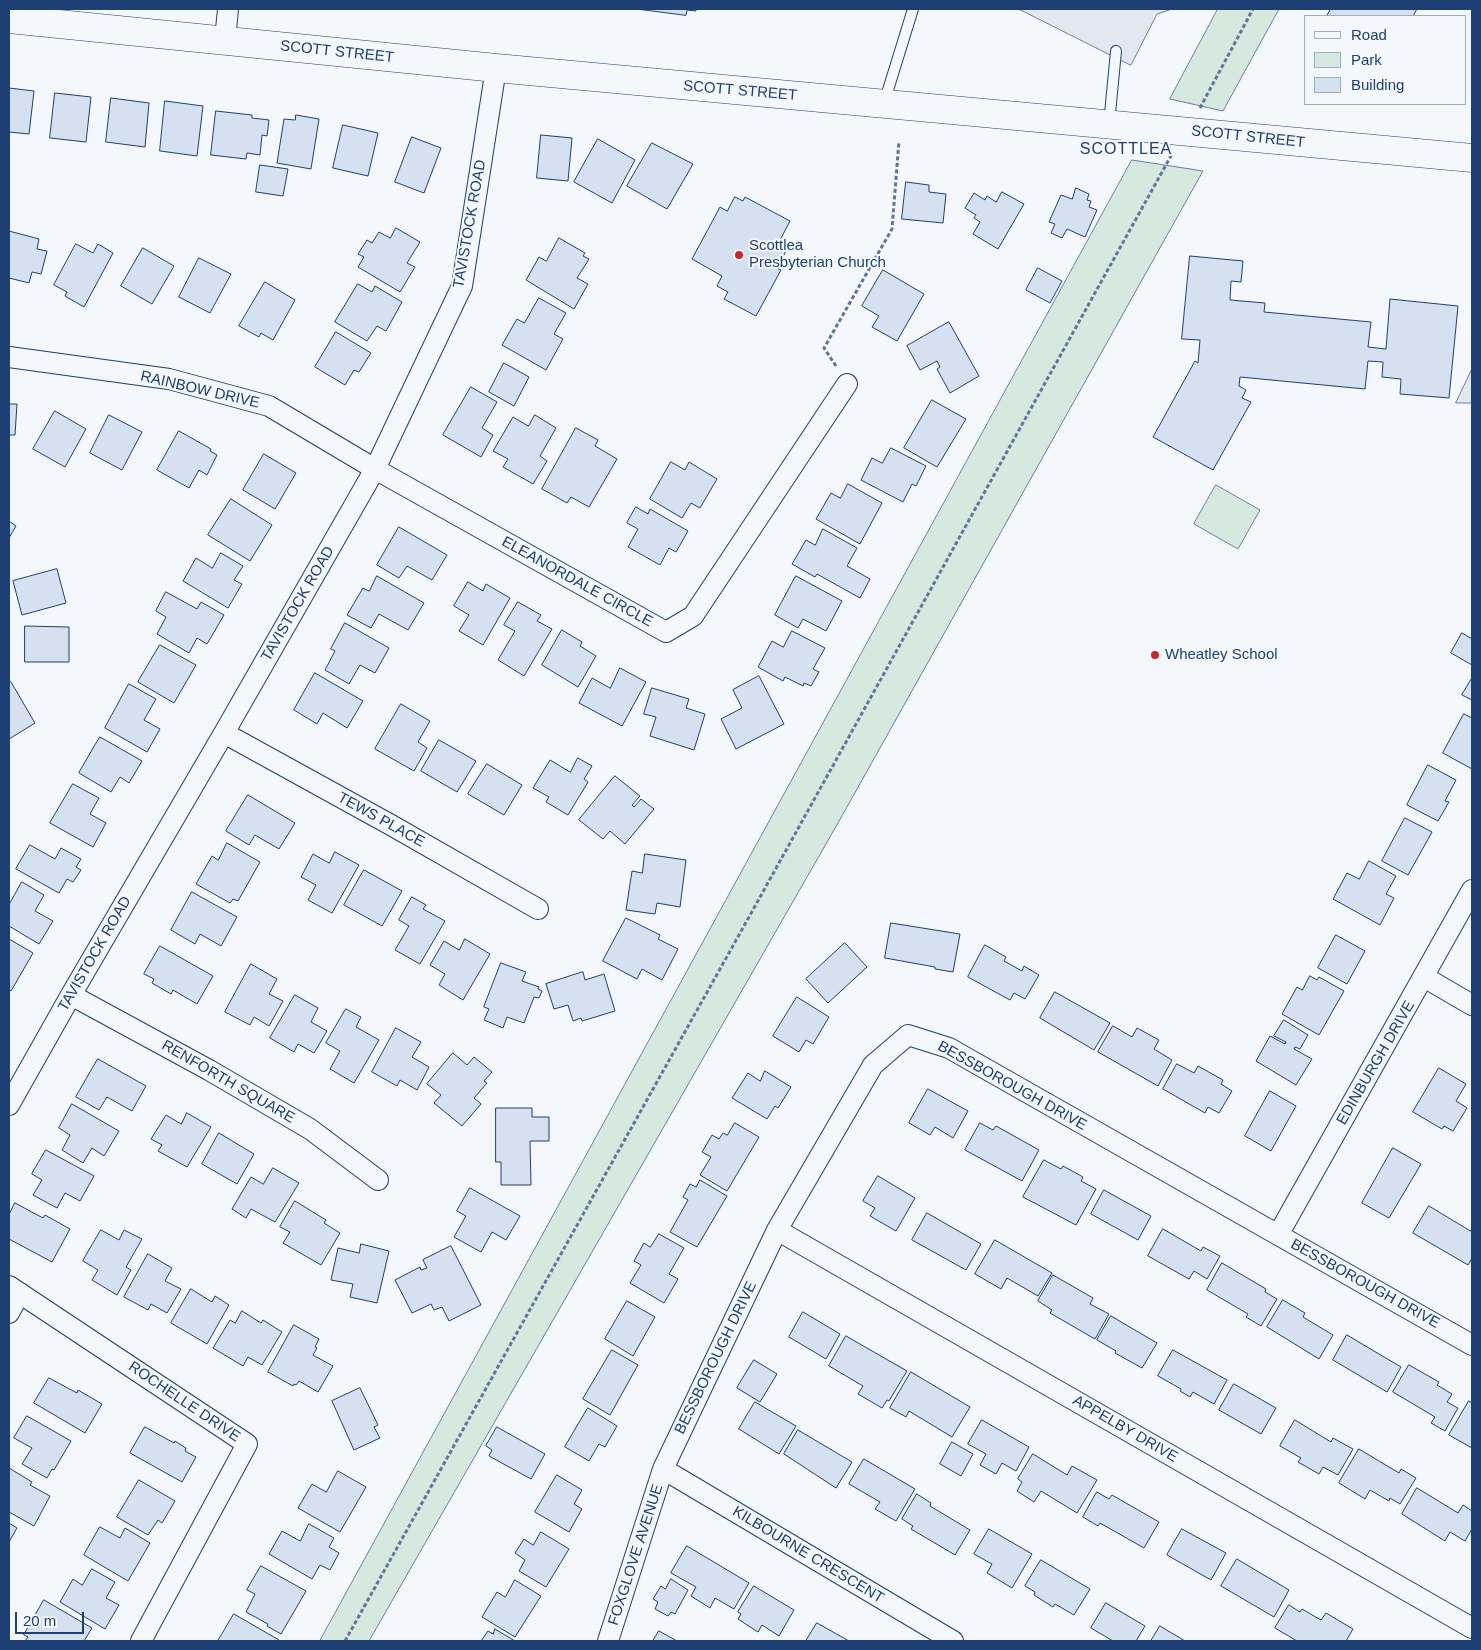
<!DOCTYPE html>
<style>
body{margin:0}
#map{position:relative;width:1481px;height:1650px;overflow:hidden;background:#f4f7fb;font-family:Arial,sans-serif}
canvas{display:block}
.frame{position:absolute;inset:0;border:10px solid #1d3f73;pointer-events:none}
.legend{position:absolute;left:1304px;top:15px;width:162px;height:90px;box-sizing:border-box;background:#f4f7fb;border:1px solid #9eadc5;margin:0;padding:6px 9px;list-style:none;font-size:15px;color:#1d3f73}
.legend li{display:flex;align-items:center;gap:10px;height:25px}
.legend b{width:25px;border:1px solid #9eadc5}
.scale{position:absolute;left:15px;top:1612px;width:69px;height:22px;box-sizing:border-box;border:2px solid #1d3f73;border-top:0;padding-left:6px;font-size:15px;line-height:18px;white-space:nowrap;color:#1d3f73;-webkit-text-stroke:4px #f4f7fb;paint-order:stroke}
</style>
<div id="map">
<canvas width="1481" height="1650"></canvas>
<div class="frame"></div>
<ul class="legend">
<li><b style="height:6px;background:#f4f7fb"></b>Road</li>
<li><b style="height:14px;background:#d7e8df"></b>Park</li>
<li><b style="height:14px;background:#d5e0f0"></b>Building</li>
</ul>
<div class="scale">20 m</div>
</div>
<script>
const ctx = document.querySelector('canvas').getContext('2d');
ctx.lineJoin = 'round';
function fill(path, color) { ctx.fillStyle = color; ctx.fill(path, 'evenodd'); }
function stroke(path, color, width, dash) { ctx.strokeStyle = color; ctx.lineWidth = width; ctx.lineCap = dash ? 'butt' : 'round'; ctx.setLineDash(dash || []); ctx.stroke(path); }
function drawText(font, color, halo, rows, align = 'center') {
  ctx.font = font + ' Arial,sans-serif'; ctx.lineWidth = 4; ctx.setLineDash([]); ctx.textBaseline = 'middle'; ctx.strokeStyle = halo; ctx.fillStyle = color; for (const [text, x, y, turn = 0] of rows) {
    ctx.save(); ctx.translate(x, y); ctx.rotate((+turn || 0) * Math.PI / 180); ctx.textAlign = isNaN(turn) ? turn : align; if (halo) ctx.strokeText(text, 0, 0); ctx.fillText(text, 0, 0); ctx.restore();
  }
}
const green = new Path2D(`
 M1218 9H1279L1223 111 1170 99Z
 M1132 160 1203 171 838 823 369 1641H320Z
 M1216 485 1260 510 1238 549 1194 524Z`);
fill(green, '#d7e8df');
stroke(green, '#687fa3', 1);
const parking = new Path2D(`
 M1019 9H1172L1157 14 1131 65Z
 M1472 369V403H1456Z`);
fill(parking, '#e3e8f0');
stroke(parking, '#687fa3', 1);
const building = new Path2D(`
 M637 9H696V11L687 10 686 15Z
 M1331 9H1417L1413 16H1327Z
 M9 88 34 91 29 134 9 132Z
 M55 93 91 97 86 142 50 138Z
 M111 98 149 103 145 147 106 142Z
 M165 101 203 106 197 156 160 151Z
 M216 111 252 115V118L269 120 267 136 262 135 260 155 247 153 246 159 211 155Z
 M296 115 319 119 311 169 277 163 284 119 295 120Z
 M343 125 378 133 368 176 333 168Z
 M541 135 572 138 568 181 537 178Z
 M412 137 441 148 424 193 395 182Z
 M598 139 635 160 612 203 574 182Z
 M652 143 693 164 667 209 627 186Z
 M260 165 288 169 283 196 256 192Z
 M906 182 929 185V192L946 194 943 223 902 219Z
 M1076 188 1089 194 1087 200 1091 201 1089 207 1097 210 1085 237 1067 229 1062 238 1051 233 1055 224 1049 222 1061 195 1072 199Z
 M1002 192 1024 204 998 249 973 234 980 222 974 218 976 215 965 208 974 193 985 200 987 196 996 202Z
 M735 197 743 201 745 197 790 221 777 246 786 251 777 268 781 270 756 316 724 299 728 292 717 286 722 276 692 259 720 207 727 211Z
 M396 228 420 242 407 263 415 267 400 292 358 267 364 257 358 254 367 240 372 243 379 232 390 238Z
 M9 231 39 239 37 249 47 251 41 274 32 272 29 283 9 278Z
 M559 238 585 253 583 256 589 259 577 278 588 284 574 309 526 280 539 257 546 261Z
 M76 244 93 253 98 244 113 253 84 307 65 296 67 292 54 285Z
 M143 248 174 266 152 304 121 286Z
 M1190 256 1243 261 1241 282 1231 281 1230 300 1265 303 1264 312 1371 322 1368 347 1386 349 1390 299 1458 306 1449 398 1400 394 1401 379 1382 377 1383 362 1368 361 1365 389 1240 377 1239 386 1246 390 1242 398 1251 402 1213 470 1153 437 1195 361 1198 363 1200 340 1182 339Z
 M199 258 231 274 210 313 179 297Z
 M1038 268 1062 281 1050 303 1026 290Z
 M883 270 924 294 897 341 872 327 879 316 862 306Z
 M265 282 295 300 273 340 261 333 259 337 239 326Z
 M358 284 372 292 375 286 402 302 386 331 377 326 367 341 335 322Z
 M539 298 566 313 554 334 563 339 546 370 502 345 517 319 524 323Z
 M949 322 979 376 950 393 937 369 940 367 937 361 920 370 907 346Z
 M336 332 371 353 359 372 354 370 345 385 315 367Z
 M504 363 529 377 514 406 489 392Z
 M471 387 497 402 482 428 493 435 481 457 443 435Z
 M932 400 966 419 937 467 904 448Z
 M9 404H17L15 435H9Z
 M55 411 86 429 65 467 33 449Z
 M109 415 142 432 122 470 90 453Z
 M535 415 556 428 540 456 547 461 533 484 503 467 508 459 493 451 513 417 528 426Z
 M576 428 598 440 595 446 617 459 589 507 571 497 567 503 542 489Z
 M179 431 211 449 210 451 217 455 207 475 199 470 189 488 157 470Z
 M891 448 926 466 916 486 912 484 903 502 861 480 872 458 882 463Z
 M264 454 296 473 275 509 243 490Z
 M671 462 685 470 689 462 717 479 700 508 691 503 682 518 650 499Z
 M848 484 882 503 860 544 816 519 831 493 840 498Z
 M231 499 272 525 250 561 208 535Z
 M636 507 648 514 650 509 688 531 676 552 669 548 660 565 628 547 638 529 627 523Z
 M9 521 16 526 9 538Z
 M399 527 447 555 432 580 407 566 399 578 377 565Z
 M823 529 857 548 847 566 870 579 860 598 817 574 815 577 792 564 806 540 815 545Z
 M221 553 243 566 234 580 242 584 228 608 183 581 196 558 212 568Z
 M57 569 66 603 22 615 13 581Z
 M377 576 424 603 408 630 379 614 371 628 347 615 363 588 369 591Z
 M796 576 842 601 826 631 803 619 798 628 775 615Z
 M468 582 483 591 486 584 510 598 483 645 459 631 469 615 454 606Z
 M166 592 197 609 201 602 224 615 207 644 197 638 189 653 157 634 166 617 156 611Z
 M518 602 541 615 537 621 552 629 524 676 498 660 515 631 504 625Z
 M345 623 389 648 375 673 360 665 349 684 325 670 335 651 331 649Z
 M25 626 69 627V662H25Z
 M562 630 582 642 580 646 596 656 578 687 542 665Z
 M792 631 825 648 813 669 819 672 811 686 804 683 803 686 785 677 783 681 758 667 772 641 783 647Z
 M1462 633 1472 639V665L1451 653Z
 M160 645 196 665 174 703 138 682Z
 M620 668 646 682 622 726 579 703 592 678 610 688Z
 M315 673 363 701 347 728 323 713 317 724 294 710Z
 M759 676 784 724 736 749 721 719 742 708 733 690Z
 M1472 678V700L1462 695Z
 M11 682 35 723 9 739V683Z
 M129 684 156 699 144 720 160 729 147 752 105 728Z
 M652 688 689 699 686 708 705 714 694 750 650 736 656 717 644 714Z
 M401 704 430 721 418 742 427 748 414 771 375 749Z
 M1464 714 1472 718V769L1443 753Z
 M100 737 142 761 129 783 120 777 111 792 79 773Z
 M439 740 476 761 457 792 421 771Z
 M578 758 592 766 584 779 588 782 568 815 546 802 549 797 533 788 550 760 570 772Z
 M487 764 522 785 504 815 468 794Z
 M1428 765 1456 780 1445 801 1449 802 1438 821 1407 805Z
 M615 776 640 796 632 805 634 807 641 799 654 809 625 844 610 831 603 839 579 820Z
 M73 784 99 798 90 814 106 823 93 847 50 823Z
 M248 795 295 823 279 849 255 835 249 845 226 831Z
 M1405 818 1432 832 1408 875 1382 861Z
 M227 843 260 862 238 901 233 899 230 903 196 884 212 856 218 860Z
 M30 845 55 859 61 848 81 859 76 867 81 870 73 882 67 879 59 893 16 869Z
 M335 852 359 865 332 913 308 900 316 885 301 877 313 854 329 863Z
 M645 854 686 860 680 907 657 903 655 914 626 910 632 871 642 873Z
 M1369 861 1396 876 1386 894 1394 898 1380 925 1333 899 1347 873 1359 879Z
 M364 870 402 891 382 926 344 905Z
 M22 882 44 895 35 911 53 921 39 944 9 926V905Z
 M192 892 237 917 221 946 200 934 195 944 171 930Z
 M412 897 426 905 423 909 445 921 420 964 395 950 409 926 399 920Z
 M626 918 660 935 658 939 678 949 662 980 642 969 637 979 603 961Z
 M891 923 960 934 953 972 935 969V967L885 958Z
 M1336 935 1365 951 1347 984 1318 968Z
 M9 939 33 953 11 991 9 990Z
 M465 939 490 954 463 1000 439 985 445 974 430 965 444 941 459 950Z
 M845 943 867 967 828 1003 806 979Z
 M985 945 1006 957 1004 961 1022 971 1024 966 1039 975 1025 999 1014 993 1010 1000 968 977Z
 M160 946 213 976 197 1004 173 990 171 994 152 983 154 979 144 974Z
 M501 963 526 972 522 981 539 987 538 989 542 991 539 998 534 997 524 1023 507 1017 503 1028 484 1020 489 1009 484 1007Z
 M251 964 277 979 269 994 283 1001 269 1026 254 1017 250 1025 225 1012Z
 M583 972 585 980 604 974 615 1011 582 1021 581 1018 573 1021 568 1005 554 1009 546 984Z
 M1310 976 1317 980 1319 977 1344 991 1319 1035 1282 1014 1297 987 1302 990Z
 M1055 992 1110 1023 1094 1050 1040 1018Z
 M295 995 318 1008 311 1022 327 1031 314 1053 298 1044 294 1052 270 1038Z
 M797 997 829 1017 813 1044 806 1040 799 1052 773 1036Z
 M346 1009 361 1017 356 1027 379 1040 354 1083 330 1069 340 1051 326 1043Z
 M1284 1020 1308 1035 1300 1049 1295 1047 1294 1049 1312 1059 1296 1085 1256 1061 1270 1036 1285 1044 1286 1042 1274 1036Z
 M1113 1026 1132 1037 1137 1028 1159 1040 1154 1049 1172 1060 1158 1086 1098 1052Z
 M396 1028 421 1042 412 1057 429 1067 417 1090 400 1080 397 1086 372 1072Z
 M453 1053 467 1065 474 1057 492 1072 484 1081 487 1083 474 1098 481 1104 462 1126 434 1103 441 1095 427 1084Z
 M98 1059 146 1086 132 1111 107 1097 99 1110 76 1097Z
 M1177 1064 1194 1073 1198 1066 1223 1080 1221 1084 1232 1091 1219 1113 1208 1107 1205 1113 1163 1089Z
 M1439 1068 1466 1084 1456 1101 1467 1108 1453 1131 1444 1126 1442 1129 1413 1112Z
 M765 1071 791 1087 778 1108 775 1106 767 1119 732 1098 748 1073 760 1081Z
 M928 1089 968 1111 953 1138 935 1127 930 1135 909 1123Z
 M1270 1091 1296 1106 1271 1151 1245 1136Z
 M72 1104 119 1131 104 1156 92 1148 83 1163 62 1150 70 1135 59 1128Z
 M496 1108H532V1117H549V1141H530L531 1185H501V1162H496Z
 M187 1113 211 1127 187 1167 158 1151 162 1145 151 1139 166 1115 181 1124Z
 M735 1123 759 1137 727 1191 700 1175 711 1157 702 1152 712 1135 719 1139 723 1133 727 1135Z
 M980 1123 993 1130 996 1126 1039 1150 1022 1181 965 1150Z
 M219 1133 254 1154 237 1184 202 1164Z
 M1393 1148 1421 1164 1389 1218 1362 1203Z
 M46 1150 94 1176 80 1201 65 1193 57 1208 33 1195 42 1180 32 1174Z
 M1044 1160 1061 1169 1063 1166 1083 1177 1081 1181 1096 1189 1076 1225 1023 1197Z
 M273 1168 299 1183 275 1222 251 1209 246 1218 232 1209 251 1177 263 1184Z
 M878 1176 915 1198 896 1231 870 1216 875 1208 863 1201Z
 M700 1180 727 1196 697 1247 670 1232 688 1200 683 1197 690 1184 696 1187Z
 M470 1188 520 1216 506 1240 492 1232 481 1252 454 1237 466 1216 457 1211Z
 M1104 1190 1151 1216 1138 1240 1091 1214Z
 M295 1201 326 1220 324 1223 340 1233 321 1265 283 1243 290 1232 280 1227Z
 M15 1203 43 1218 45 1215 70 1229 52 1262 9 1239V1215Z
 M1429 1206 1472 1232V1258L1468 1265 1413 1233Z
 M927 1213 981 1244 966 1270 912 1240Z
 M1163 1229 1201 1251 1203 1247 1220 1256 1207 1279 1194 1271 1189 1279 1148 1256Z
 M101 1230 119 1240 124 1230 142 1239 126 1267 131 1270 117 1295 92 1280 98 1270 83 1261Z
 M659 1234 684 1248 669 1274 678 1279 664 1303 630 1283 641 1265 634 1261 644 1243 650 1247Z
 M995 1240 1052 1273 1038 1296 1007 1278 1001 1289 975 1274Z
 M361 1244 389 1251 377 1303 350 1297 353 1284 331 1280 338 1248 359 1253Z
 M451 1246 481 1305 449 1321 442 1307 434 1310 431 1304 412 1313 395 1280 420 1267 421 1270 427 1268 423 1260Z
 M148 1254 172 1268 165 1281 181 1289 167 1313 151 1304 148 1310 124 1297Z
 M1222 1263 1266 1289 1265 1292 1277 1299 1261 1326 1246 1317 1248 1314 1207 1290Z
 M1053 1275 1093 1298 1090 1304 1109 1314 1095 1339 1050 1313 1052 1310 1038 1301Z
 M191 1289 212 1302 215 1296 229 1305 207 1344 171 1323Z
 M1283 1300 1305 1313 1303 1317 1333 1335 1319 1359 1267 1327Z
 M627 1301 655 1317 633 1356 605 1339Z
 M242 1311 261 1323 263 1320 282 1332 262 1365 248 1357 243 1366 213 1348 230 1320 235 1323Z
 M803 1312 840 1334 826 1359 789 1337Z
 M1111 1316 1157 1343 1142 1368 1115 1353 1116 1351 1097 1340Z
 M294 1325 319 1339 315 1347 317 1348 313 1355 333 1366 318 1392 299 1381 296 1385 294 1384 293 1386 268 1372Z
 M1347 1335 1401 1367 1387 1392 1333 1360Z
 M846 1336 907 1371 889 1401 887 1400 882 1408 858 1394 863 1386 829 1366Z
 M612 1350 638 1365 610 1415 583 1399Z
 M1173 1350 1227 1380 1214 1404 1193 1392 1190 1397 1180 1391 1181 1389 1158 1376Z
 M754 1360 777 1374 760 1402 737 1388Z
 M1409 1365 1439 1382 1437 1385 1452 1394 1447 1402 1458 1408 1445 1431 1431 1423 1435 1417 1393 1392Z
 M911 1372 970 1407 952 1437 909 1411 906 1417 890 1408Z
 M49 1378 77 1393 78 1390 102 1404 85 1433 34 1403Z
 M1234 1384 1276 1408 1261 1434 1219 1410Z
 M360 1388 378 1425 374 1427 380 1438 354 1450 332 1401Z
 M1469 1401 1472 1403V1448L1449 1435Z
 M755 1402 796 1426 779 1454 739 1429Z
 M588 1408 617 1426 605 1447 599 1444 589 1461 565 1447Z
 M27 1416 71 1441 54 1470 52 1469 47 1478 22 1464 32 1448 14 1438Z
 M982 1420 1029 1447 1016 1471 1002 1463 996 1474 980 1465 986 1454 968 1444Z
 M1295 1420 1331 1442 1333 1438 1353 1449 1338 1475 1323 1467 1319 1474 1298 1462 1301 1458 1280 1446Z
 M145 1427 174 1443 175 1441 186 1448 185 1451 196 1457 182 1482 130 1453Z
 M497 1427 545 1454 531 1479 489 1456 492 1450 486 1446Z
 M798 1430 852 1462 836 1488 784 1454Z
 M952 1442 973 1454 961 1476 940 1464Z
 M1359 1449 1399 1473 1401 1469 1416 1478 1400 1504 1390 1498 1389 1501 1370 1490 1365 1499 1339 1483Z
 M1033 1454 1067 1475 1072 1466 1097 1480 1077 1513 1041 1491 1034 1502 1017 1491 1022 1482 1018 1479Z
 M864 1459 915 1489 896 1521 875 1509 880 1502 849 1484Z
 M9 1468 32 1482 30 1485 50 1496 34 1526 9 1512Z
 M338 1471 366 1487 340 1532 298 1508 312 1484 326 1492Z
 M557 1475 582 1490 574 1504 582 1509 569 1532 535 1512Z
 M139 1480 175 1501 162 1523 158 1520 148 1535 117 1517Z
 M1417 1488 1458 1513 1463 1505 1472 1511V1529L1465 1541 1450 1532 1445 1541 1402 1514Z
 M1097 1492 1109 1499 1112 1495 1159 1522 1144 1548 1100 1523 1098 1526 1083 1517Z
 M917 1494 931 1503 930 1506 970 1530 955 1555 911 1529 913 1526 902 1519Z
 M9 1523 17 1528 9 1542Z
 M309 1524 334 1538 329 1547 339 1553 330 1570 320 1565 312 1579 269 1554 282 1531 300 1541Z
 M100 1527 120 1538 125 1528 150 1543 128 1581 84 1555Z
 M989 1529 1032 1554 1012 1588 987 1573 992 1564 974 1554Z
 M1182 1529 1226 1553 1211 1580 1167 1555Z
 M541 1532 569 1549 546 1587 519 1571 525 1560 515 1553 524 1539 533 1545Z
 M687 1546 749 1583 734 1609 715 1598 710 1608 691 1596 696 1587 671 1573Z
 M1237 1559 1289 1590 1274 1617 1221 1586Z
 M1041 1560 1090 1589 1074 1615 1055 1604 1053 1607 1034 1595 1035 1592 1025 1586Z
 M261 1566 306 1591 281 1634 267 1626 268 1624 246 1612 255 1594 247 1590Z
 M92 1569 115 1582 106 1598 119 1605 105 1629 60 1602 73 1579 82 1585Z
 M671 1579 688 1590 675 1614 671 1612 668 1616 655 1609 658 1602 653 1599 661 1586 665 1589Z
 M515 1580 541 1596 515 1637 482 1617 497 1592 505 1597Z
 M754 1586 794 1610 779 1636 762 1625 758 1632 738 1619 741 1614 738 1612Z
 M44 1600 92 1628 84 1641H25L28 1637 24 1635Z
 M1106 1603 1145 1626 1136 1641H1113L1091 1628Z
 M1289 1605 1300 1612 1302 1609 1321 1620 1326 1613 1353 1629 1346 1641H1297L1275 1628Z
 M234 1614 279 1640V1641H218Z
 M817 1623 849 1641H806Z
 M1160 1626 1185 1641H1151Z
 M495 1629 515 1641H481L488 1631 493 1634Z
 M659 1631 677 1641H653Z`);
fill(building, '#d5e0f0');
stroke(building, '#1d3f73', 1);
const lane = new Path2D(`
 M884 103 913 9
 M1109 124 1116 51`);
const street = new Path2D(`
 M225 40 228 9
 M9 357 169 379 269 406 375 469 666 632 693 616 847 384
 M224 733 391 825 538 909
 M1424 977 1472 1005
 M71 995 209 1070 310 1129 378 1180
 M9 1105 71 995 224 733 375 469 462 286 496 68
 M777 1230 1472 1628
 M1278 1235 1472 890
 M9 1286 247 1444 141 1641
 M9 1313 20 1293
 M663 1469 953 1641
 M608 1641 663 1469 777 1230 873 1065 908 1035 949 1048 1472 1345`);
const secondary = new Path2D(`
 M9 19 496 68 1472 158`);
stroke(lane, '#1d3f73', 12);
stroke(street, '#1d3f73', 22);
stroke(secondary, '#1d3f73', 29);
stroke(new Path2D(`
 M1200 108 1253 9
 M836 366 824 348 892 229 899 141
 M345 1641 749 917 1172 154`), '#5e769c', 3, [4, 2.5]);
stroke(lane, '#f4f7fb', 10);
stroke(street, '#f4f7fb', 20);
stroke(secondary, '#f4f7fb', 28);
for (const [x, y, r, color] of [
 [739,255,5,"#c62828"],
 [1155,655,5,"#c62828"]
]) { const dot = new Path2D(); dot.arc(x, y, r, 0, 2 * Math.PI); ctx.fillStyle = color; ctx.fill(dot); stroke(dot, '#f4f7fb', 2); }
drawText('15px', '#1d3f73', '#f4f7fb', [
 ["SCOTT STREET",337,52,6],
 ["SCOTT STREET",740,91,5],
 ["SCOTT STREET",1248,137,6],
 ["TAVISTOCK ROAD",470,224,-80],
 ["RAINBOW DRIVE",200,390,13],
 ["ELEANORDALE CIRCLE",577,582,29],
 ["TAVISTOCK ROAD",298,604,-60],
 ["TEWS PLACE",381,820,29],
 ["TAVISTOCK ROAD",95,954,-60],
 ["EDINBURGH DRIVE",1376,1063,-60],
 ["RENFORTH SQUARE",228,1082,30],
 ["BESSBOROUGH DRIVE",1012,1086,29],
 ["BESSBOROUGH DRIVE",1365,1284,29],
 ["BESSBOROUGH DRIVE",716,1358,-64],
 ["ROCHELLE DRIVE",184,1402,34],
 ["APPELBY DRIVE",1125,1429,30],
 ["FOXGLOVE AVENUE",636,1555,-72],
 ["KILBOURNE CRESCENT",808,1555,31]
]);
drawText('15px', '#1d3f73', '#f4f7fb', [
 ["Scottlea",749,246],
 ["Presbyterian Church",749,263],
 ["Wheatley School",1165,655]
], 'left');
ctx.letterSpacing = '1px';
drawText('16px', '#1d3f73', '#f4f7fb', [
 ["SCOTTLEA",1126,150]
]);
ctx.letterSpacing = '0px';
</script>
